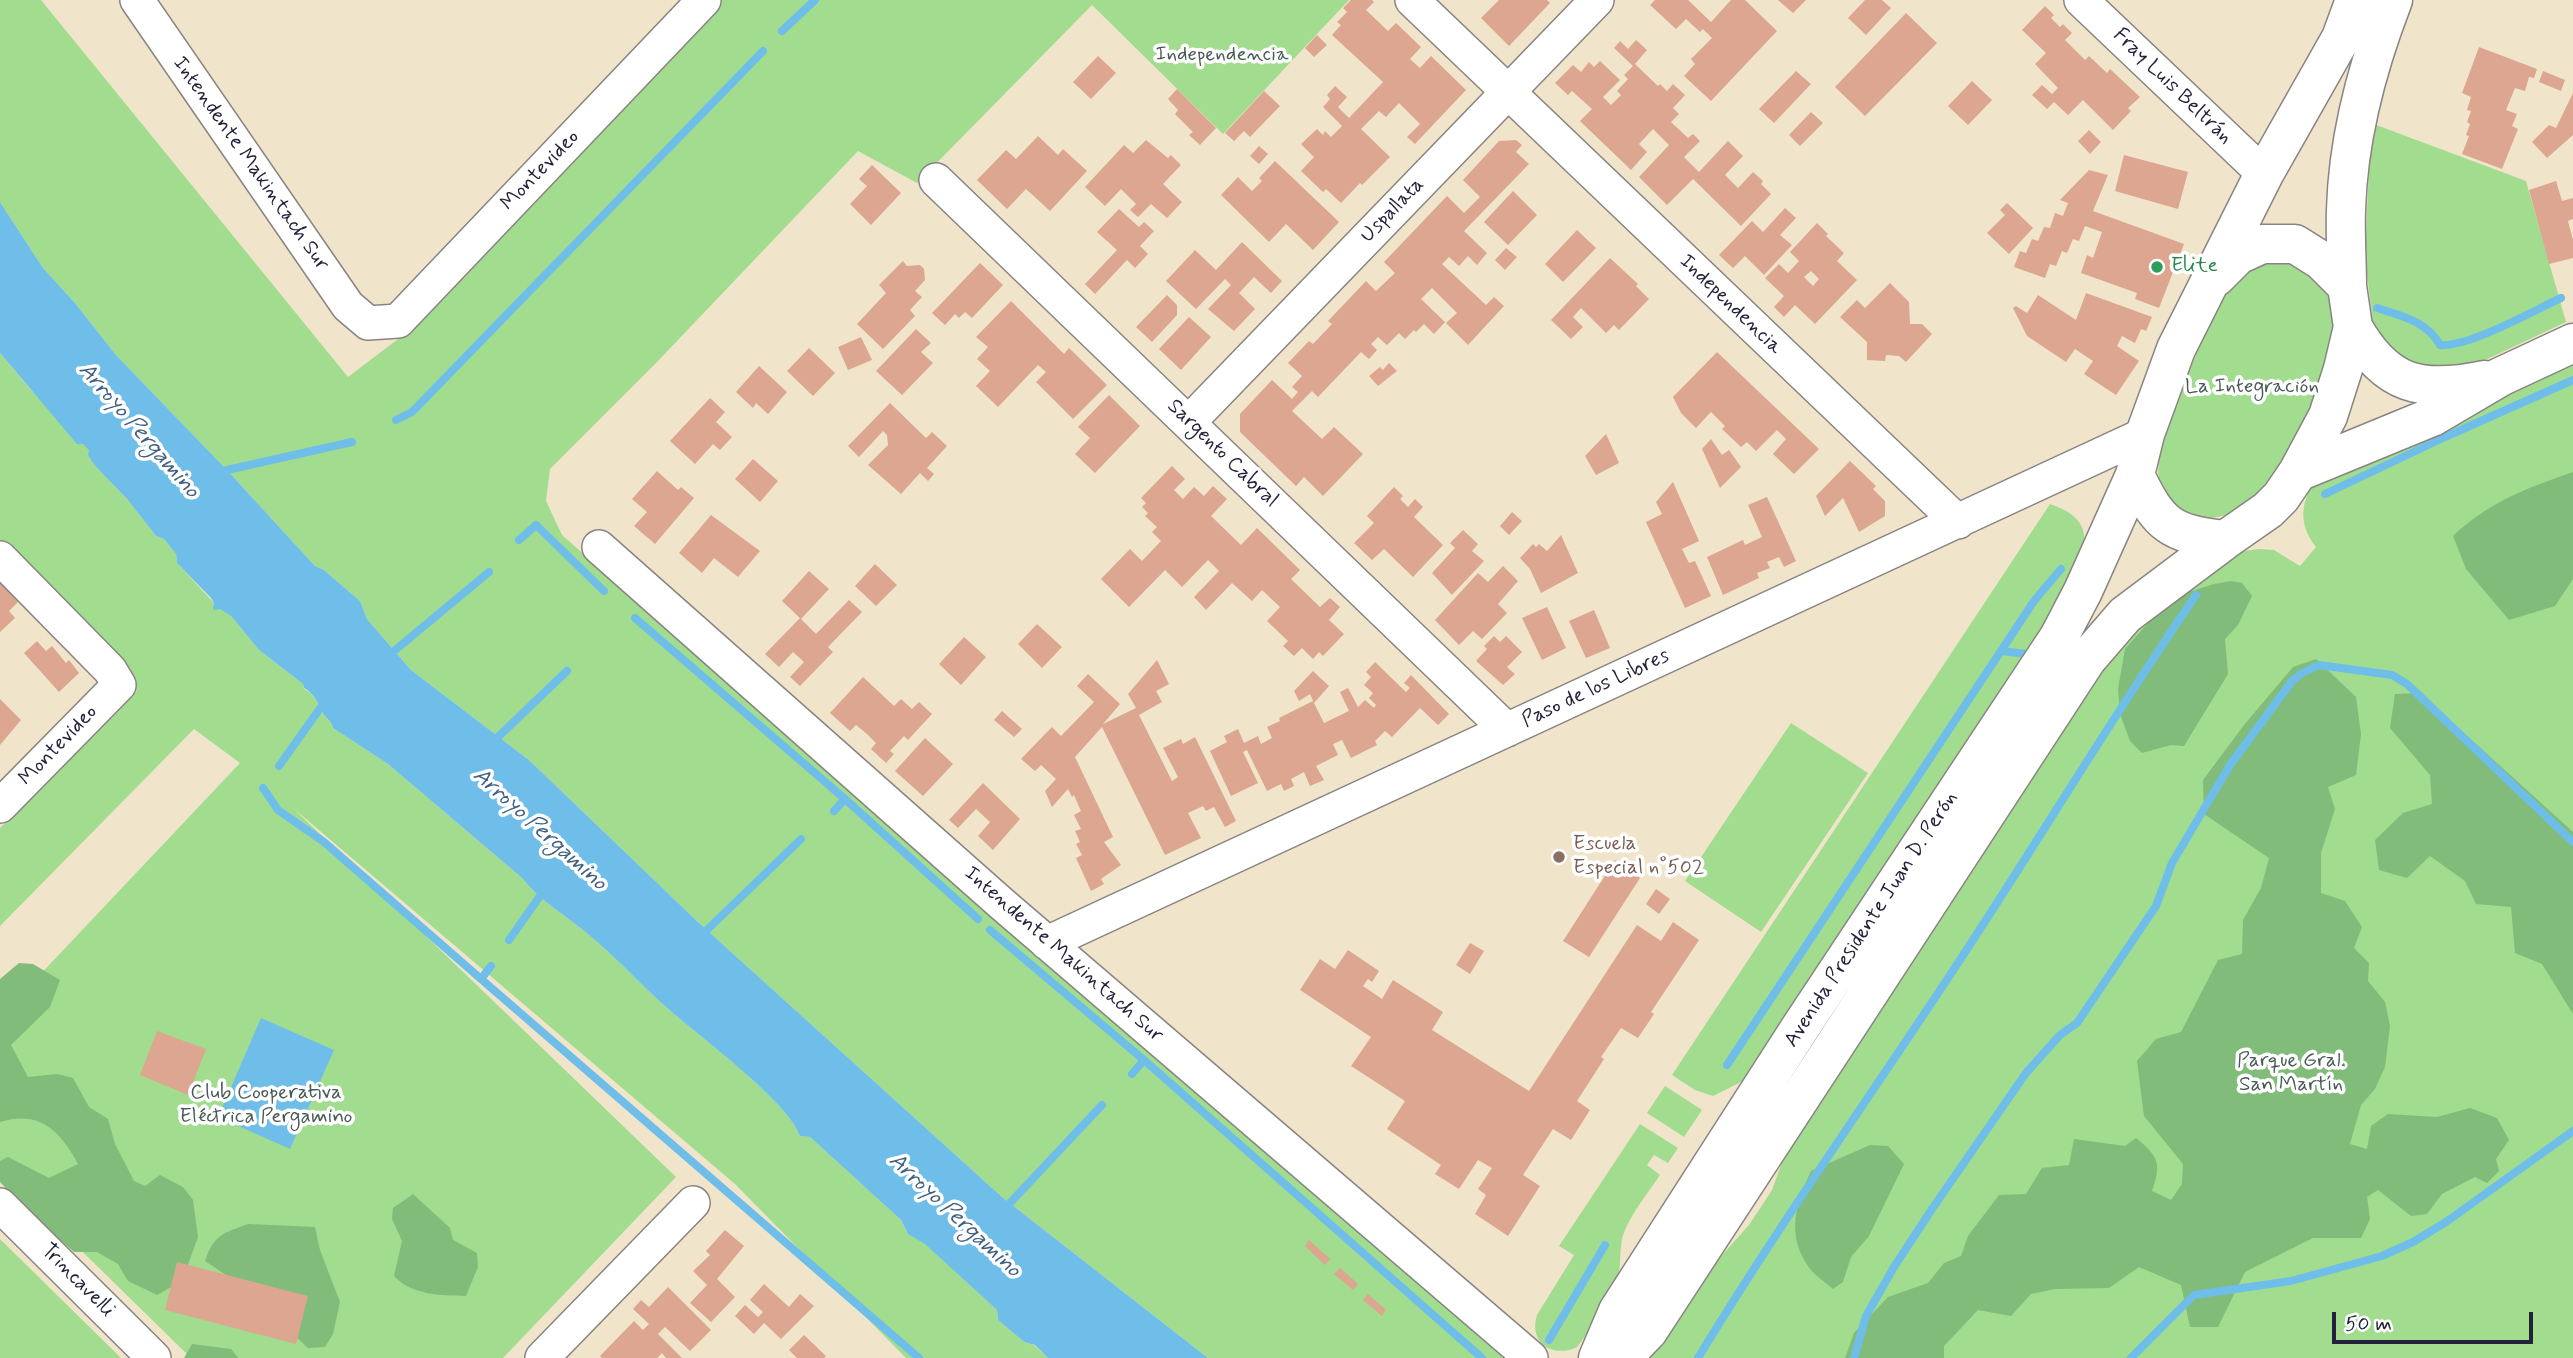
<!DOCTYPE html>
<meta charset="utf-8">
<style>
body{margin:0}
#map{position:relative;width:2573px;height:1358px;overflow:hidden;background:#f0e5ca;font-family:Mynerve,sans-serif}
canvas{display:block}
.scale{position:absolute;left:2332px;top:1312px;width:201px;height:32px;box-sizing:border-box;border:4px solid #22223b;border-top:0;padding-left:9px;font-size:21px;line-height:24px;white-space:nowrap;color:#22223b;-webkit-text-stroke:5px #fff;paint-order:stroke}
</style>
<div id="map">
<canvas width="2573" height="1358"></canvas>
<div class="scale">50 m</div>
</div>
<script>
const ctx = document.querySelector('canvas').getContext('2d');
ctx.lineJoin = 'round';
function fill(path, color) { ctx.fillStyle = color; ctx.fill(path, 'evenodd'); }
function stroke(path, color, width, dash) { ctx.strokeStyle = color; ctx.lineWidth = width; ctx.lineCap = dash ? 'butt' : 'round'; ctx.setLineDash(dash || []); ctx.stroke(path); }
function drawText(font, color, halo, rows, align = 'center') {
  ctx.font = font + ' Mynerve,sans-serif'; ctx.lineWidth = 7; ctx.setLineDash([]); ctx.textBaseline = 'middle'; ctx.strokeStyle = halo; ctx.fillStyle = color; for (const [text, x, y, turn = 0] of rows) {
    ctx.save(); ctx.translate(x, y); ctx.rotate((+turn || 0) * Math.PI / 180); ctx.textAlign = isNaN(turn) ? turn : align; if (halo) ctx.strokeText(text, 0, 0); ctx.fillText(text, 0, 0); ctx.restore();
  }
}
fill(new Path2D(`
 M0 0H41L348 377 402 336 722 0H1349L1223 134 1092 5 917 183 858 151 656 363 550 469 546 501 562 535 924 854 1510 1358H1208L1002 1197 698 922 529 760 411 670 367 619 360 601 324 570 315 566 227 470 116 355 75 303 43 268 0 202Z
 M2371 123 2526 181 2566 322 2479 363 2444 371 2410 367 2393 355 2373 324 2365 257Z
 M2270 257 2290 258 2327 282C2330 295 2337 311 2336 324 2330 385 2287 483 2230 513 2217 519 2201 520 2188 514 2174 508 2162 495 2159 479 2154 456 2177 399 2187 377 2202 341 2218 297 2247 270 2253 265 2263 261 2270 257Z
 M0 353 30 389 90 450 95 466 127 499 156 536 164 539 176 554 177 563 214 603 231 616 259 650 303 684 304 689C315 694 317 702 323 713 326 719 331 721 333 728L388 764 522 878C538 899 562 913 583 930 612 953 638 982 666 1007 697 1035 788 1101 800 1136L810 1137 901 1220 908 1234 925 1243 997 1310 998 1320 1024 1342 1034 1345 1048 1358H906L735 1184 293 808 676 1177 503 1358H191L0 1171V1017L240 763 194 729 0 926V828L137 691 0 547Z
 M2573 359V1358H1648L1699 1281 1749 1225 1772 1190 1787 1148 2109 651 2193 576 2243 551 2259 549 2274 550 2300 566 2316 547C2300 527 2299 505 2314 483Z
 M2050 504C2094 519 2087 541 2077 579L1751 1077 1713 1096 1695 1090 1672 1075Z
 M1791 723 1868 773 1761 932 1685 881Z
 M1665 1086 1702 1110 1684 1137 1647 1113Z
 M1640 1124 1678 1148 1668 1163 1654 1155 1647 1165 1660 1175C1648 1193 1633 1211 1625 1230 1618 1246 1622 1262 1618 1278 1614 1293 1588 1334 1577 1347 1555 1358 1528 1345 1537 1315L1574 1255 1559 1246Z
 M0 1239 121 1358H0Z`), '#a2dc8f');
fill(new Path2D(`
 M2573 472V579L2555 606 2509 620 2466 569 2453 536C2489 502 2527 488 2573 472Z
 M2231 581 2242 583 2252 596 2238 625 2225 639 2228 674 2184 746 2171 745 2142 753 2130 741 2120 714 2118 689 2125 649 2170 598 2214 584Z
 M2316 659 2356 697 2361 734 2356 775 2328 787 2335 809 2321 853V893L2345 901 2362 927 2354 948 2369 963 2368 981 2385 1002 2390 1026 2385 1067 2375 1089 2361 1105 2350 1144 2367 1149 2371 1126 2388 1114 2437 1117 2470 1108 2497 1118 2509 1140 2496 1159 2499 1171 2487 1183 2475 1177 2442 1194 2427 1214 2411 1216 2378 1190 2367 1197 2370 1219 2361 1238H2313L2245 1272 2218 1327H2190L2181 1285 2139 1267 2109 1288 2055 1289 2031 1294 2011 1316 1978 1310 1944 1346V1358H1845L1854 1333 1888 1297 1928 1283 1944 1263 1961 1256 1968 1236 1999 1195 2026 1194 2042 1168 2069 1165 2074 1139 2125 1146 2136 1138C2158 1156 2162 1163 2152 1191L2171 1200 2182 1184 2183 1164 2144 1116 2137 1061 2156 1039 2181 1032 2218 960 2242 954 2243 920 2261 888 2269 858 2204 814 2203 780 2244 725 2293 667Z
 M2420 693 2573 832V1014L2542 964 2515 953 2511 907 2476 904 2465 881 2430 856 2407 878 2379 870 2375 840 2403 813 2432 804 2430 775 2390 728 2395 694Z
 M19 963 33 964 60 980 50 1007 11 1045 28 1077 57 1074 73 1078 89 1107 108 1119 115 1144 134 1181 145 1186 160 1175 183 1187 193 1200 198 1237 182 1281 157 1295 128 1281 118 1264 97 1252H74L30 1214 0 1182V1161L8 1157 49 1178 78 1164C60 1130 39 1110 0 1122V979Z
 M1870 1145 1888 1146 1904 1164 1869 1236 1851 1257 1843 1282 1833 1289C1825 1282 1814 1275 1808 1266 1786 1234 1796 1204 1811 1171Z
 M413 1194 450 1228 453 1240 477 1253 478 1267 466 1296C441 1295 413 1296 394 1276L402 1241 392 1219 393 1208Z
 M248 1224 315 1227 320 1250 340 1302 333 1334 325 1347 308 1348 241 1285 205 1261C214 1234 224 1233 248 1224Z
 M192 1344 231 1349 238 1358H184Z`), '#81bc7a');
fill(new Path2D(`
 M0 202 43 268 75 303 116 355 227 470 315 566 324 570 360 601 367 619 411 670 529 760 698 922 1002 1197 1208 1358H1048L1035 1345 1024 1342 998 1320 997 1310 925 1244 908 1234 901 1220 810 1137 800 1136C788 1101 697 1035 666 1007 638 982 612 953 583 930 562 913 538 899 522 878L388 764 333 728C331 720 326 719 323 713 317 702 315 694 304 688L303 684 259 650 231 616 220 609 213 610 214 603 211 598 177 563 176 554 164 539 156 536 127 499 95 466 88 455 89 450 83 444H77L0 353Z
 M261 1018 334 1050 290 1149 218 1117Z`), '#6fbee9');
stroke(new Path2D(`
 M782 31 815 0
 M2377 308C2401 316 2427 321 2440 345 2467 348 2533 311 2561 298
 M396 420 412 412 763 51
 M227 470 352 442
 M2325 494 2445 437 2573 380
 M519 540 536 525 604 591
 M635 618 845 799 978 919
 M394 651 489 572
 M2002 651 2034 655
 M498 737 567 671
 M279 766 321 707
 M263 788 278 810 324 842 481 979
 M834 811 845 799
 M707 930 801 839
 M990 930 1144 1060 1482 1358
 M509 940 540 896
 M491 966 481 979 919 1358
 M1727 1065 2034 601 2061 569
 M1132 1074 1144 1060
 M1010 1203 1102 1105
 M1549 1340 1605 1245
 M1698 1358C1779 1225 1869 1098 1954 969 2036 845 2112 717 2196 595
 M1854 1358 1866 1316 1894 1267 1932 1209 2026 1073 2060 1035 2077 1023 2156 906 2172 863 2230 765 2292 681 2302 673 2319 665 2392 675 2407 684 2573 842
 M2131 1358 2194 1295 2291 1281 2382 1256 2413 1242 2446 1222 2573 1131`), '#6fbee9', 8);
fill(new Path2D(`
 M1351 0H1372L1374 2 1366 10 1388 31 1396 23 1421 47 1410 59 1420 68 1431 56 1466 90 1415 144 1407 137 1420 124 1399 103 1386 117 1379 111 1361 129 1390 157 1362 185 1360 183 1341 203 1326 189 1323 192 1301 171 1314 157 1301 144 1317 129 1323 135 1325 131 1331 137 1342 126 1323 107 1330 99 1327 95 1335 86 1347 97 1338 107 1349 118 1383 82 1332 35 1341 25 1337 22 1347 12 1343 8Z
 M1499 0H1547L1550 3 1509 46 1481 18Z
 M1655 0H1688L1711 22 1731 0H1745L1777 31 1711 101 1684 76 1695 64 1691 59 1712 38 1703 29 1700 32 1686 19 1676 29 1650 5Z
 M1778 0H1806L1793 13Z
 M1865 0H1882L1891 8 1866 35 1848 18Z
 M2045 6 2054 15 2051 18 2060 27 2063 24 2072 33 2065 40 2085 60 2089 56 2107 73 2110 69 2140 97 2128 108 2131 111 2113 130 2083 100 2068 115 2054 102 2047 109 2032 95 2042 85 2052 94 2058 88 2035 64 2046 53 2022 30Z
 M1906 13 1937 43 1865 116 1835 87Z
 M1317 35 1327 45 1314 57 1305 48Z
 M1636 40 1647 50 1635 64 1658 86 1660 84 1667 91 1673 84 1685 95 1673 108 1679 114 1671 122 1688 138 1693 134 1700 141 1684 157 1699 172 1728 141 1743 156 1725 175 1738 188 1753 172 1763 181 1761 184 1771 194 1741 226 1693 179 1667 205 1639 177 1669 145 1653 129 1639 144 1647 152 1631 170 1580 121 1592 109 1572 91 1568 95 1555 83 1573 65 1581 72 1589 62 1594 67 1600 61 1620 80 1603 97 1611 105 1621 95 1617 91 1628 79 1624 75 1633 66 1614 48 1620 41 1628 49Z
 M2479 47 2537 69 2534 78 2529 77 2525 91 2515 88 2506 110 2517 114 2512 126 2518 129 2502 169 2462 154 2469 136 2466 135 2470 124 2467 122 2471 111 2467 110 2471 97 2462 93Z
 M1098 56 1116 73 1091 99 1073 82Z
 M1796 71 1811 84 1774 123 1759 109Z
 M2543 71 2565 80 2561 91 2539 82Z
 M1972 81 1992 100 1968 125 1948 106Z
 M1177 89 1216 128 1200 145 1189 135 1193 132 1175 114 1178 110 1168 99Z
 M1264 91 1280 106 1250 137 1244 131 1234 141 1225 133Z
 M2573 93V135L2547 158 2532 142 2549 125 2556 128Z
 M1811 112 1823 123 1800 146 1789 135Z
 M2089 130 2101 142 2090 154 2078 141Z
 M1038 136 1058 155 1063 149 1087 171 1050 211 1026 189 1007 209 977 180 1006 150 1016 159Z
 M1146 140 1168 158 1171 155 1181 165 1163 184 1182 202 1167 218 1151 204 1138 217 1130 210 1136 204 1121 189 1105 206 1085 187 1124 145 1133 153Z
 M1516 140 1522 145 1516 152 1529 164 1464 231 1487 253 1477 265 1468 256 1459 266 1449 257 1442 264 1486 305 1494 297 1504 306 1468 345 1446 323 1457 313 1432 288 1421 299 1445 322 1434 334 1424 324 1416 332 1414 330 1405 339 1399 333 1387 345 1378 337 1371 344 1377 350 1369 359 1361 352 1318 397 1312 391 1292 411 1322 439 1334 427 1363 454 1323 496 1304 477 1296 486 1240 432V414L1272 380 1292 399 1298 392 1292 387 1302 376 1288 363 1309 341 1313 344 1332 324 1328 321 1366 281 1376 291 1395 273 1384 262 1447 196 1464 213 1480 197 1463 180 1499 141Z
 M1259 146 1268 154 1259 164 1250 156Z
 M2124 155 2188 172 2178 209 2115 191Z
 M1275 161 1339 222 1313 250 1286 224 1269 242 1221 195 1238 177 1252 191 1262 181 1259 178Z
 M872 165 901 193 871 225 850 204 867 186 859 179Z
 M2089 170 2108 175 2093 211 2184 244 2159 308 2135 299 2137 293 2081 273 2087 255 2093 258 2102 232 2085 226 2079 241 2073 239 2067 253 2062 251 2056 266 2050 264 2045 278 2014 267 2020 251 2026 253 2032 239 2038 241 2044 227 2050 228 2055 213 2063 216 2068 203 2060 200Z
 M2556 181 2562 201 2573 198V219L2568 221 2573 240V258L2549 264 2529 190Z
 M1513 191 1537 215 1508 245 1484 222Z
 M2007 203 2033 228 2009 254 1987 233 2005 215 2000 210Z
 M1785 208 1796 218 1780 235 1792 245 1764 275 1745 256 1733 268 1719 255 1752 221 1763 232Z
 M1119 209 1139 227 1144 222 1154 231 1140 246 1148 254 1135 268 1127 260 1095 294 1085 284 1117 250 1097 232Z
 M1817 223 1828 234 1826 236 1844 253 1837 261 1857 280 1815 324 1795 305 1784 317 1774 307 1784 296 1765 278 1779 264 1788 273 1799 261 1790 252ZM1811 271 1819 279 1813 286 1804 277Z
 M1577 230 1596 248 1563 282 1545 264Z
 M1242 242 1282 281 1271 293 1254 277 1239 293 1255 309 1234 331 1208 309 1231 285 1225 279 1196 309 1166 281 1195 250 1216 270Z
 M1506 248 1517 257 1505 270 1495 260Z
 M1610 258 1638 284 1636 286 1649 299 1619 330 1614 325 1606 333 1581 308 1573 317 1583 327 1571 339 1551 320Z
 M903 261 907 266 920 265 924 269 925 280 915 291 922 297 910 310 915 316 883 349 857 324 886 293 879 285Z
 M980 263 1003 285 972 318 965 312 959 318 955 314 945 325 932 313Z
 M1890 283 1909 302 1910 324H1922L1932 334 1906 362 1899 356 1886 355 1885 361 1867 360V342L1840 317 1857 300 1865 308Z
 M2086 293 2152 317 2146 331 2141 329 2135 343 2122 336 2117 346 2139 361 2116 395 2084 374 2093 361 2075 349 2066 362 2027 336 2013 308 2016 306 2027 313 2038 295 2076 320Z
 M1167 295 1177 305V315L1152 342 1136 327Z
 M1011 301 1064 354 1069 348 1107 385 1073 419 1036 382 1046 372 1038 365 998 407 976 386 990 371 977 359 988 347 976 337Z
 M1189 317 1211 337 1181 370 1159 349Z
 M916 329 931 343 921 352 933 363 902 395 876 371Z
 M861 337 872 360 848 370 838 347Z
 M809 348 835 373 813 396 787 371Z
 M1717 352 1819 449 1794 474 1773 454 1786 439 1777 430 1756 451 1747 442 1741 447 1722 429 1725 426 1711 412 1696 428 1681 413 1673 397Z
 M1389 363 1397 371 1378 386 1369 376 1380 367 1383 370Z
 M759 366 787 392 768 414 756 403 753 408 736 392Z
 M1109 395 1140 426 1095 473 1075 454 1090 438 1078 427Z
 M710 398 725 412 716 422 732 437 720 450 713 444 695 464 670 441Z
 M890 403 926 438 932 432 947 446 927 468 934 474 928 481 920 473 901 494 868 465 888 445 887 435 883 431 859 457 848 446Z
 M1606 434 1619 463 1596 475 1585 456Z
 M1711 439 1722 455 1729 450 1741 467 1720 488 1702 449Z
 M753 459 778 481 760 502 735 479Z
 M1850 461 1876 486 1873 489 1885 501V516L1859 532 1843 498 1825 516 1816 496Z
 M1172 466 1185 479 1174 490 1183 499 1194 487 1204 496 1213 486 1227 499 1211 516 1241 545 1257 528 1300 570 1291 579 1320 607 1330 598 1340 607 1329 620 1344 634 1323 656 1319 652 1313 659 1302 648 1294 656 1283 646 1288 641 1267 621 1280 607 1262 590 1252 601 1232 583 1206 610 1194 597 1219 571 1208 560 1182 587 1165 570 1129 607 1101 579 1130 549 1142 561 1161 541 1152 532 1157 527 1145 516 1148 513 1142 507 1146 503 1141 498Z
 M657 471 678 490 681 487 694 498 655 544 634 526 647 512 632 499Z
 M1673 482 1699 541 1682 549 1689 563 1695 561 1711 596 1685 608 1646 522 1662 514 1656 502Z
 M1394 487 1403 496 1400 499 1408 507 1415 499 1423 507 1414 517 1443 545 1413 577 1384 549 1372 560 1354 543 1374 523 1367 516Z
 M1767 497 1796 561 1784 567 1779 557 1767 562 1770 568 1757 573 1759 578 1723 595 1707 557 1743 540 1745 545 1762 537 1748 505Z
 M1512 512 1522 521 1509 535 1500 526Z
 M711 515 760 551 738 577 714 558 702 573 679 553Z
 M1463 530 1478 544 1472 551 1484 561 1452 595 1432 573 1455 548 1450 543Z
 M1561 535 1578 573 1541 593 1530 569 1520 558 1533 544 1536 547 1539 544 1547 551Z
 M875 564 897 585 876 606 855 586Z
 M1503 566 1518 581 1498 604 1507 613 1482 639 1473 631 1459 645 1435 620 1478 573 1488 582Z
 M809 571 829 589 801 619 782 601Z
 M0 583 18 602 9 611 15 618 0 632Z
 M849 600 862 612 828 647 833 652 800 686 790 677 804 662 793 652 779 667 765 654 800 618 816 634Z
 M1547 607 1566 648 1542 660 1522 618Z
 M1594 610 1610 648 1586 658 1569 621Z
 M1037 624 1062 647 1042 668 1018 644Z
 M1494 636 1500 642 1506 636 1522 652 1507 667 1515 674 1503 685 1476 661 1487 649 1484 646Z
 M964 637 986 657 961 685 939 664Z
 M37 641 46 651 52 646 66 663 69 660 79 673 59 692 24 653Z
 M1157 660 1169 684 1156 691 1162 702 1139 715 1172 781 1178 777 1163 748 1181 739 1183 744 1195 737 1236 821 1225 827 1214 807 1206 811 1203 806 1188 813 1201 838 1165 855 1102 727 1075 757 1113 837 1104 842 1121 865 1101 879 1104 884 1091 891 1076 858 1082 855 1076 844 1080 842 1075 831 1081 829 1074 815 1081 811 1074 795 1072 797 1068 789 1052 807 1045 791 1056 779 1041 765 1035 771 1021 759 1052 727 1061 736 1094 702 1077 686 1088 674 1120 704 1103 724 1136 708 1128 694Z
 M1375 662 1406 692 1410 688 1404 683 1411 675 1449 714 1438 725 1420 708 1392 737 1385 731 1375 741 1377 745 1351 758 1342 740 1333 744 1338 755 1316 766 1324 780 1310 786 1304 772 1291 779 1294 786 1284 791 1281 784 1267 791 1247 750 1243 752 1258 783 1231 796 1210 751 1227 742 1224 736 1238 729 1244 743 1258 736 1261 744 1272 738 1267 727 1280 721 1279 718 1313 701 1324 723 1349 711 1340 692 1348 688 1358 707 1365 700 1374 708 1376 705 1369 698 1373 693 1364 685 1371 677 1366 672Z
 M1313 671 1329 686 1314 703 1310 694 1299 701 1294 691Z
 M863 677 894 706 901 699 912 709 919 702 932 714 908 740 904 736 890 751 894 754 886 763 871 749 876 743 867 734 856 725 850 731 830 713Z
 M0 699 21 720 0 745Z
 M1002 711 1022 729 1014 737 994 720Z
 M925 738 953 764 923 796 895 771Z
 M983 783 1020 819 993 850 978 836 990 822 976 809 958 828 949 820Z
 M1615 860 1640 878 1589 957 1563 941Z
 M1656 889 1670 899 1659 914 1646 904Z
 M1673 922 1699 940 1651 1012 1654 1014 1638 1038 1621 1028 1601 1057 1604 1059 1577 1101 1590 1110 1571 1140 1553 1129 1523 1175 1540 1186 1508 1236 1475 1214 1486 1195 1478 1189 1492 1168 1478 1160 1459 1189 1435 1174 1441 1165 1387 1129 1405 1101 1351 1066 1371 1037 1300 990 1320 959 1335 969 1348 950 1379 971 1372 982 1368 979 1363 986 1382 999 1393 980 1443 1012 1432 1030 1529 1091 1637 925 1661 941Z
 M1470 943 1484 951 1470 974 1456 965Z
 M157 1031 206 1049 188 1095 140 1075Z
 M725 1230 744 1246 717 1279 735 1297 711 1322 690 1303 707 1285 693 1271 710 1255 706 1251Z
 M1309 1240 1330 1259 1325 1265 1305 1246Z
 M177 1262 308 1296 296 1344 165 1310Z
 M1340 1268 1358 1284 1353 1290 1334 1274Z
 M764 1284 789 1307 800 1294 814 1306 781 1339 764 1323 754 1334 735 1316 745 1305 758 1317 763 1312 750 1300Z
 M668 1287 711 1330 690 1351 665 1327 658 1334 682 1358H666L662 1353 657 1358H602L600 1356 634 1321 643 1330 649 1324 633 1309 641 1300 649 1307Z
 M1368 1294 1386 1310 1382 1316 1363 1300Z
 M804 1335 826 1356 824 1358H797L789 1350Z`), '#dca691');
const minor = new Path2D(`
 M137 0 348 306 368 323 398 321 704 0
 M1412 0 1958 522
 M2081 0 2264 174
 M936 180 1507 730
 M1189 422 1597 0
 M599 547 1002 904 1531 1358
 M0 558 110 670 119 685 0 806
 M1047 943 2145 434
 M0 1205 154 1358
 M542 1358 693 1203`);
const major = new Path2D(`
 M2347 286C2347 261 2345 235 2346 210 2348 138 2367 67 2393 0
 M2353 327C2386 386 2421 393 2484 380
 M2298 472 2432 417 2500 377 2573 343
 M2135 475C2159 525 2170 534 2225 540L2268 510 2281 497 2298 472 2328 416 2343 369 2353 327 2347 286 2322 261 2295 244H2262L2238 255 2216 277
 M1598 1358 1618 1311 1800 1028 2059 637 2083 591 2135 475 2145 434 2176 349 2264 174 2341 38 2355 0
 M1622 1358 1648 1331 2087 659 2125 615 2225 540`);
stroke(minor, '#898482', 36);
stroke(major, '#898482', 41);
stroke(minor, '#fff', 33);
stroke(major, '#fff', 38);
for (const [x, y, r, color] of [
 [2157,267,7,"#2e9e5b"],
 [1559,857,7,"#8d6e63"]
]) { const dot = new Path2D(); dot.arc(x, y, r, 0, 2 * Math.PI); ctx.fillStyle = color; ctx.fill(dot); stroke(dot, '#fff', 2.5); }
drawText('21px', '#485a54', '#fff', [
 ["Independencia",1222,56],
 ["La Integración",2252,388],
 ["Parque Gral.",2291,1062],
 ["San Martín",2291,1086],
 ["Club Cooperativa",266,1094],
 ["Eléctrica Pergamino",266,1118]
]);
drawText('21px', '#22223b', '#fff', [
 ["Fray Luis Beltrán",2172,87,44],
 ["Intendente Makintach Sur",250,164,55],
 ["Montevideo",541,171,-46],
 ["Uspallata",1393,211,-46],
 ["Independencia",1730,305,44],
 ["Sargento Cabral",1222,454,44],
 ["Paso de los Libres",1596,689,-25],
 ["Montevideo",59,746,-46],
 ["Avenida Presidente Juan D. Perón",1872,920,-57],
 ["Intendente Makintach Sur",1063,955,41],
 ["Trincavelli",77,1281,45]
]);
drawText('21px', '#27864d', '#fff', [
 ["Elite",2171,267]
], 'left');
drawText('21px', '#785e54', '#fff', [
 ["Escuela",1573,845],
 ["Especial n°502",1573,869]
], 'left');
drawText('italic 23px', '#416081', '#fff', [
 ["Arroyo Pergamino",138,431,49],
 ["Arroyo Pergamino",539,830,42],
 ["Arroyo Pergamino",954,1216,43]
]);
</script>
